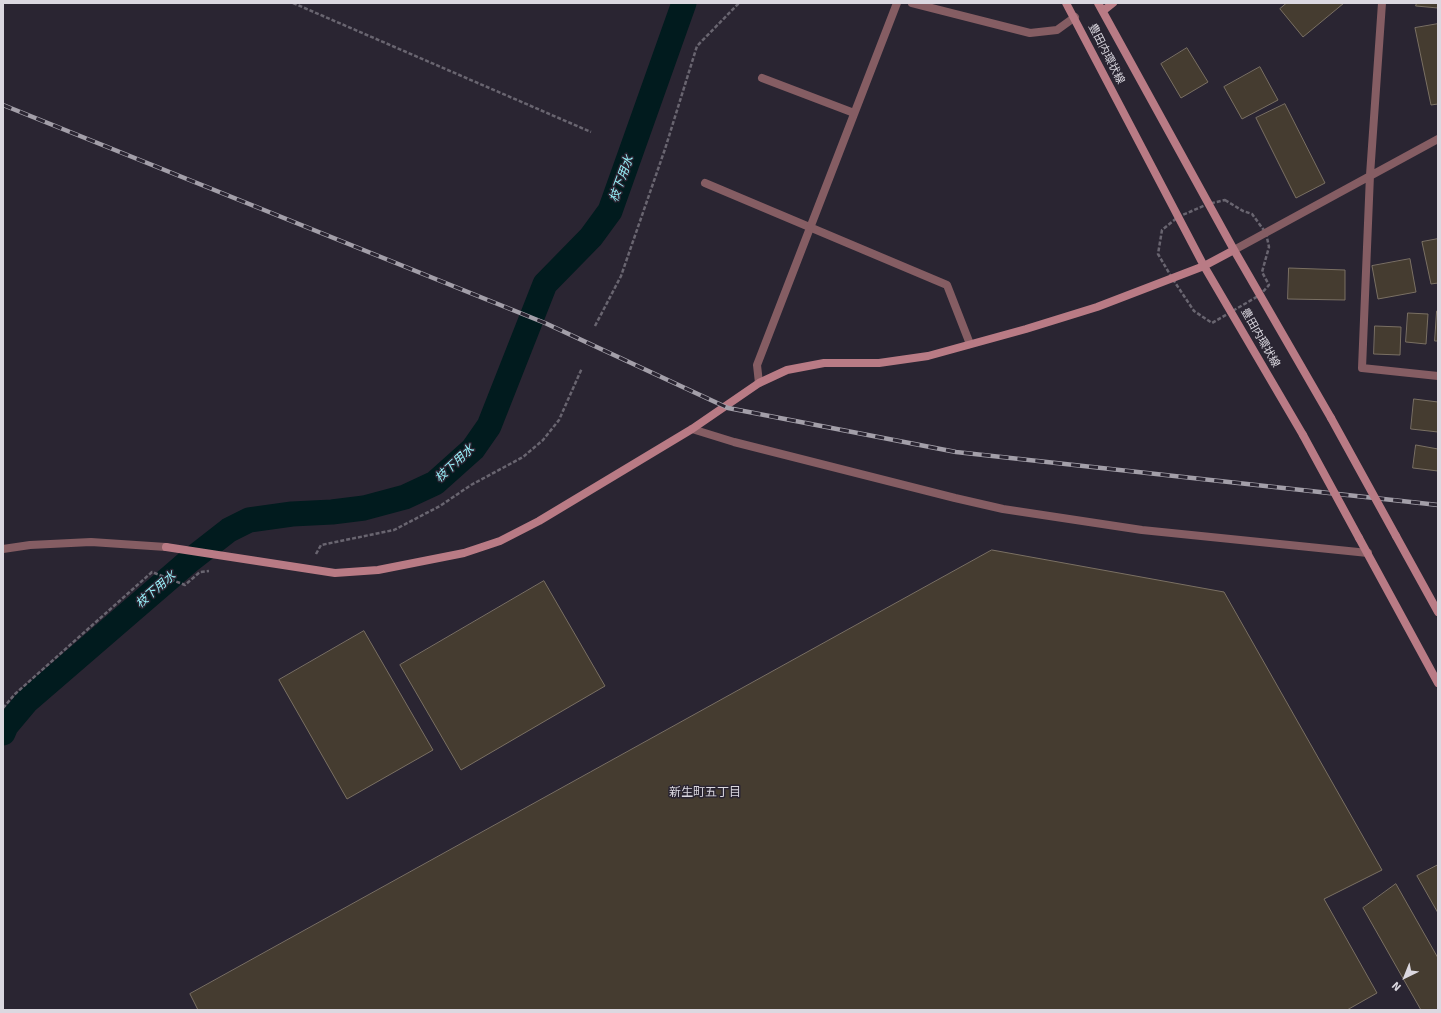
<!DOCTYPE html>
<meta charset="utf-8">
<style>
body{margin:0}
#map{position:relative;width:1441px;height:1013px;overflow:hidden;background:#2a2532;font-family:Signika,sans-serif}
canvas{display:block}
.frame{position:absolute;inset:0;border:4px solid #dbd8e0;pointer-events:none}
.north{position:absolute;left:1385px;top:957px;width:40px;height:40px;-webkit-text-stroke:3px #2a2532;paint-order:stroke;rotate:223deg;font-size:11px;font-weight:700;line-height:16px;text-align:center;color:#dbd8e0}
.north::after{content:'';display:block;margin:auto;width:14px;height:18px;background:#dbd8e0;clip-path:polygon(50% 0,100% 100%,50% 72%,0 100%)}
</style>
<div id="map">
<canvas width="1441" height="1013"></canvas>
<div class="frame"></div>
<div class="north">N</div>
</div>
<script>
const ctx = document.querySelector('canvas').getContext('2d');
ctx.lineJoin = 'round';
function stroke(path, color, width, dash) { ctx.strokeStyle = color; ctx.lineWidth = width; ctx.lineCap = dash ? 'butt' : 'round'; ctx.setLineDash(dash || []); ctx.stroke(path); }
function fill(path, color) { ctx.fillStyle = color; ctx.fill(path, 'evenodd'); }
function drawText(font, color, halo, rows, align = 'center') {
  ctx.font = font + ' Signika,"Noto Sans JP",sans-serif'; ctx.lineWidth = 3; ctx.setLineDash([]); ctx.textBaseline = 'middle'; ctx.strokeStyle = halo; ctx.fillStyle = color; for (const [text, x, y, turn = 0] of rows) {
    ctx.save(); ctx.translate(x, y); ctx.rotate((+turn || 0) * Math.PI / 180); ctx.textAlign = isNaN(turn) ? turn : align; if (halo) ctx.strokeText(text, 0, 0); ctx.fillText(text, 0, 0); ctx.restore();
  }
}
stroke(new Path2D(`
 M3 733 6 726 27 701 188 562 229 530 249 520 292 514 332 512 364 508 405 497 435 483 473 449 489 426 545 284 591 237 610 211 684 3`), '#011b1e', 25);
const building = new Path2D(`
 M1287 3H1344L1303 37 1280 9Z
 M1417 3H1438V8L1416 6Z
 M1438 24V104L1431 105 1415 28Z
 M1187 48 1208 82 1181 98 1161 64Z
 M1260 67 1278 100 1242 119 1224 87Z
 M1285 104 1325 183 1296 198 1256 118Z
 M1438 239V283L1431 284 1422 242Z
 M1410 259 1416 292 1378 299 1372 266Z
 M1289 268 1345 270V300L1288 299Z
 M1437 311H1438V341H1435Z
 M1408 313 1428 314 1426 344 1406 342Z
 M1375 326 1401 327 1400 355 1374 354Z
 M1414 399 1438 402V432L1411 429Z
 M1416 445 1438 449V471L1413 468Z
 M992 550 1224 592 1382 870 1324 899 1377 993 1347 1010H198L190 994Z
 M544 581 605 686 461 770 400 665Z
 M364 631 433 750 347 799 279 680Z
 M1438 865V913L1417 876Z
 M1396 884 1438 958V1010H1421L1363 908Z`);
fill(building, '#453c30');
stroke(building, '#7a7063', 1);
stroke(new Path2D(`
 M293 3 591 132
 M1225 200 1243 211 1252 214 1266 233 1269 247 1262 272 1269 285 1260 295 1212 323 1194 311 1172 278 1158 254 1162 230 1178 217 1208 204Z
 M595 326 621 276 665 149 697 46 739 3
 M316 554 321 545 394 530 440 506 471 485 523 457 543 440 559 420 582 368
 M3 708 15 694 152 572 185 585 200 572 209 571`), '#696570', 2.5, [4, 2]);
stroke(new Path2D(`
 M912 3 1030 33 1057 30 1075 17
 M1382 3 1370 175 1362 368 1438 376
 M762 78 854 113
 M705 183 947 285 970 344
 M1234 250 1438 139
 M759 383 757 365 897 3
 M692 429 734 442 955 498 1003 509 1142 530 1368 553
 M3 549 30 545 91 542 166 547`), '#855d63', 8);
stroke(new Path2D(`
 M1066 3 1204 266 1303 435
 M1098 3 1234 250 1331 418
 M1103 11 1113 3
 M1396 536 1438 612
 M1359 538 1438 683
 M166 547 335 573 378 570 464 553 500 541 539 521 692 429 759 383 787 370 824 363H879L928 356 1026 329 1097 307 1204 266 1234 250`), '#b97b85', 8);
const rail = new Path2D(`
 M3 105 545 323 728 408 956 452 1438 505`);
stroke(rail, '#a39fa9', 4.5);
stroke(rail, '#2a2532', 3, [9]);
stroke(new Path2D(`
 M1331 418 1396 536
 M1303 435 1359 538`), '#b97b85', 8);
drawText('11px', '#dbd8e0', '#2a2532', [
 ["豊田内環状線",1106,54,63],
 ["豊田内環状線",1260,338,60]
]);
drawText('italic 12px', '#98f1fa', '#2a2532', [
 ["枝下用水",622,179,-70],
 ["枝下用水",455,464,-43],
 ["枝下用水",156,590,-41]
]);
drawText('12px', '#dbd8e0', '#2a2532', [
 ["新生町五丁目",705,793]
]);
</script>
